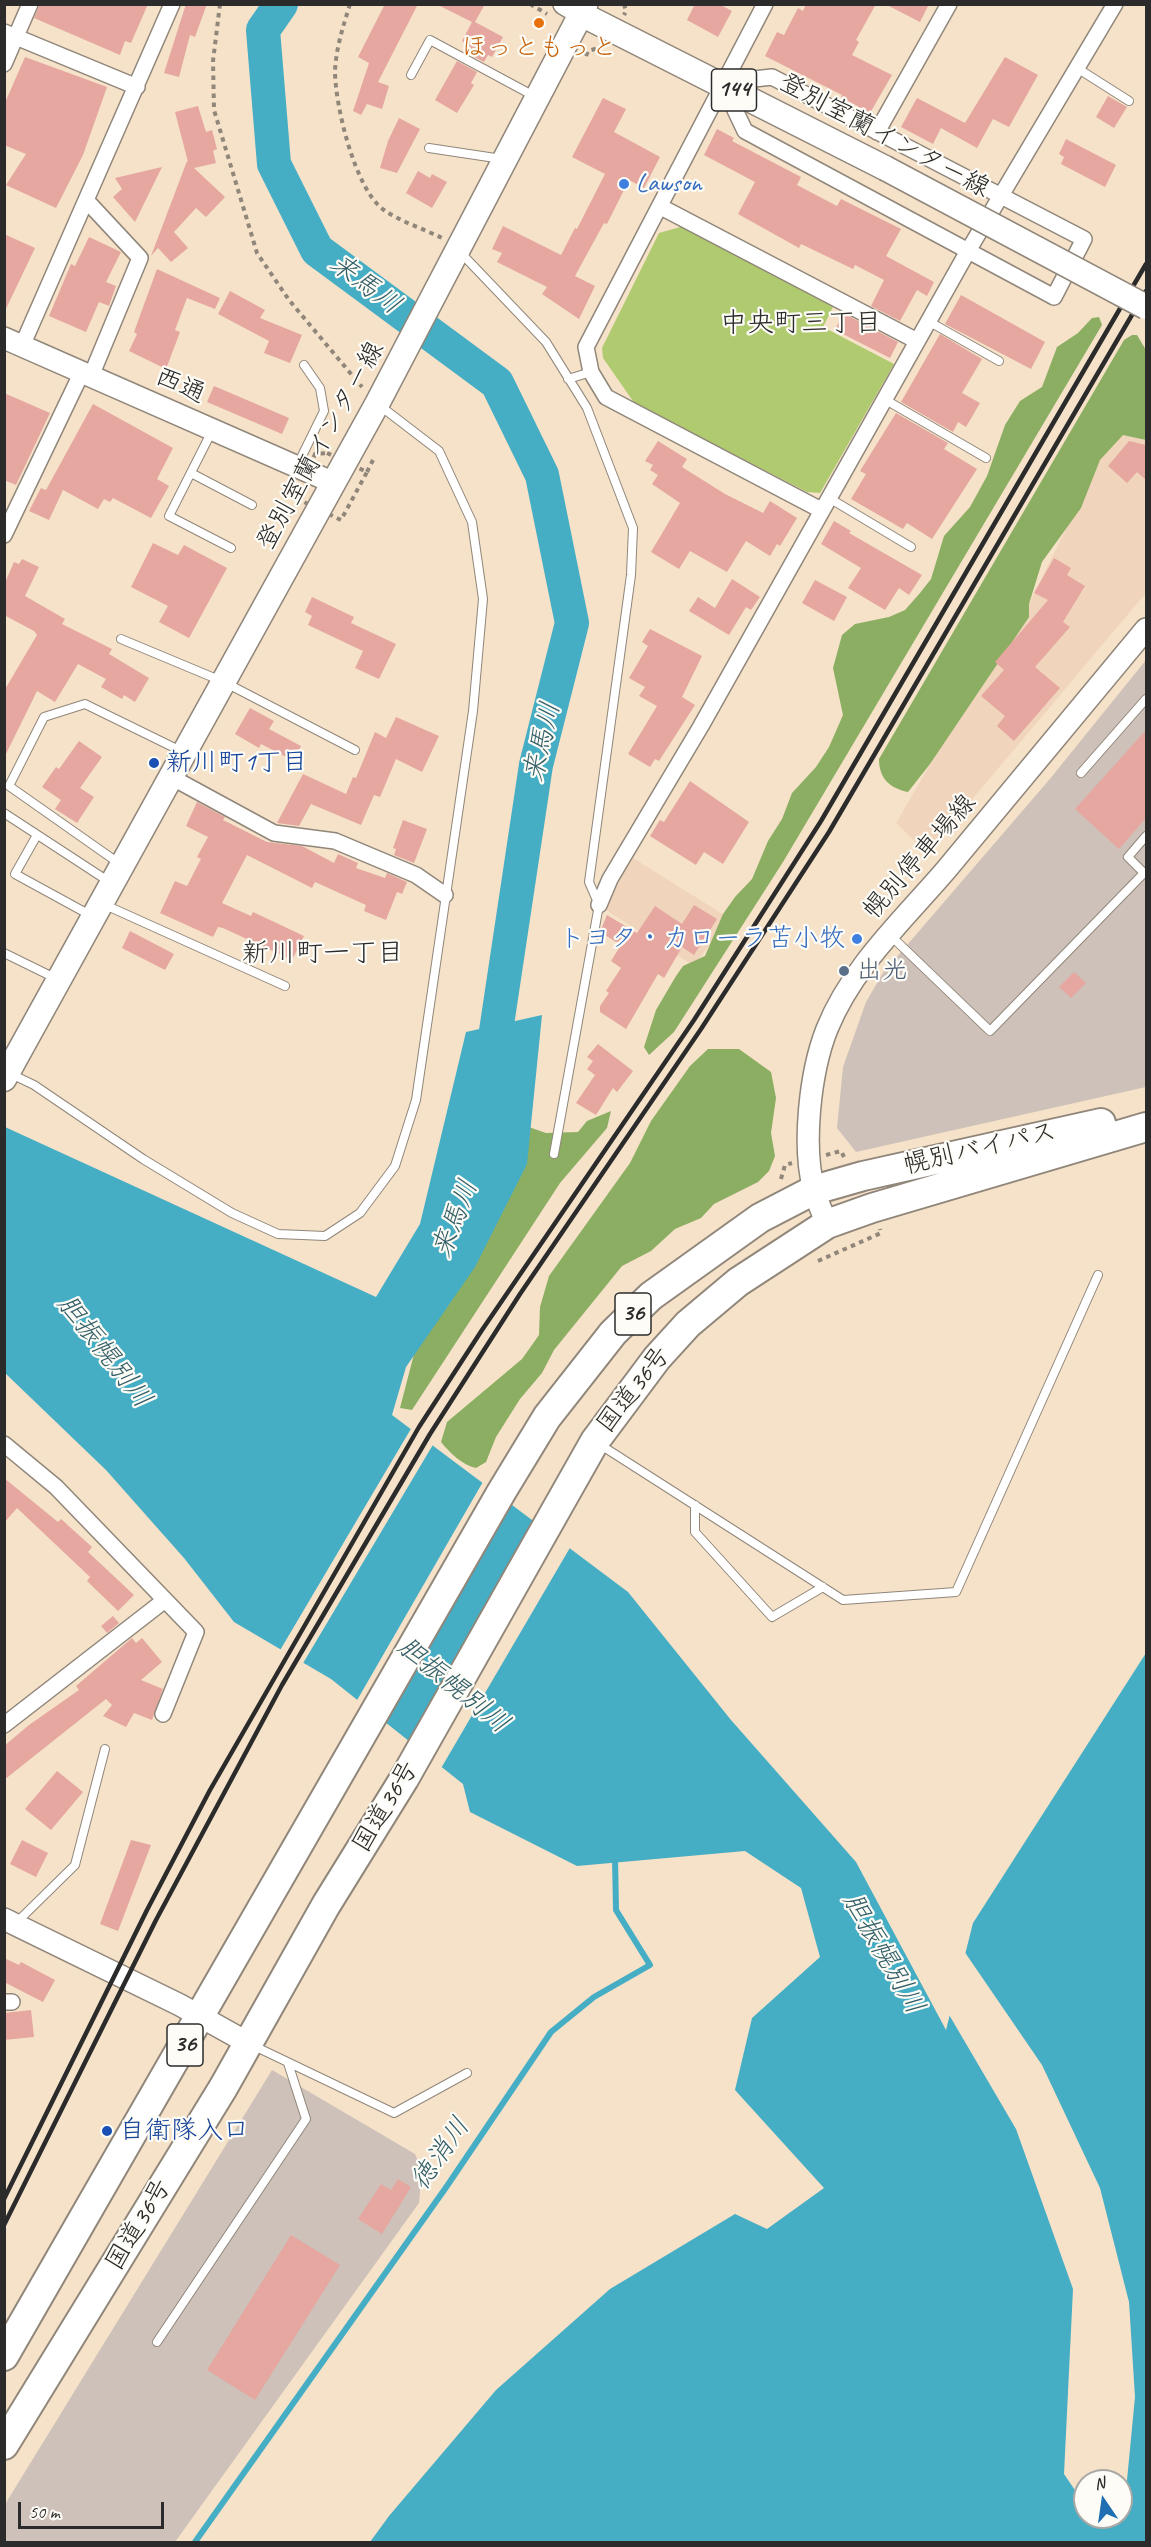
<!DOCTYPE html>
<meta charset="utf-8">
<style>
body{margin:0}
#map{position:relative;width:1151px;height:2547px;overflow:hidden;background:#f5e2c9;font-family:Caveat,sans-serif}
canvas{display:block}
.frame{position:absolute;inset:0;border:6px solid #2b2b2b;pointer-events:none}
.north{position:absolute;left:1073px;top:2469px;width:60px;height:60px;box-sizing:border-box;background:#fdfcf7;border:2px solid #a9a8a5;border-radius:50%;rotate:347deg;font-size:16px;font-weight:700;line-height:24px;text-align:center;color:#2b2b2b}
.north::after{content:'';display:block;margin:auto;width:21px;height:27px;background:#1f6fb2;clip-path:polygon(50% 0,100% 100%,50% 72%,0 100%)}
.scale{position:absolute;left:18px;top:2502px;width:146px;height:27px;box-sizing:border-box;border:3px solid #2b2b2b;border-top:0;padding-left:8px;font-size:18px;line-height:21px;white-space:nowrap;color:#2b2b2b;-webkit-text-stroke:4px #fdfcf7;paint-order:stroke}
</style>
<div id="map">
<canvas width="1151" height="2547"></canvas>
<div class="frame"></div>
<div class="north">N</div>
<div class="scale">50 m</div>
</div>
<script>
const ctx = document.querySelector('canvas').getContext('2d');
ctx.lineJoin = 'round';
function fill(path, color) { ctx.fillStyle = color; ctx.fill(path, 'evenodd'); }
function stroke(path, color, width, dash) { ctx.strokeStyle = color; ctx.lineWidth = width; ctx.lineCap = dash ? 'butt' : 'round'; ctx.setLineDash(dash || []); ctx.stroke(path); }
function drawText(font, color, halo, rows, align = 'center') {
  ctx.font = font + ' Caveat,"Klee One",sans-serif'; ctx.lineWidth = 4.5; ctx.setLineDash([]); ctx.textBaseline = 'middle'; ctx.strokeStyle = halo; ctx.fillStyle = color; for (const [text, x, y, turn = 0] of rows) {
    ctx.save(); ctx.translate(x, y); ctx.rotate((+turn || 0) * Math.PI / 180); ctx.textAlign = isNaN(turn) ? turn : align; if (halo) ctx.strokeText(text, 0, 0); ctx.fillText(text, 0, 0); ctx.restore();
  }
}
fill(new Path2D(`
 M1123 434 1146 440V593L927 853 896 823 995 653 1029 604 1100 460Z
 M633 858 729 918 694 966 606 910 608 899Z`), '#f0d5bc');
fill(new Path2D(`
 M1146 660V1087L856 1152 837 1128 843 1067 866 1002 883 973 1049 780Z
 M272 2070 415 2154 422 2170 419 2203 175 2542H5L4 2506Z`), '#cec1b9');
fill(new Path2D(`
 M684 226 834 305 823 327 894 364 820 493 807 492 635 404 603 358 602 348 659 233Z`), '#b0ca6f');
fill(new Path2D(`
 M1099 317 1102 325 783 862 674 1032 649 1055 644 1047 656 1010 676 976 683 966 705 956 723 914 735 897 752 879 768 841 782 819 792 793 816 767 829 747 843 715 833 668 842 635 855 624 889 617 905 610 920 593 931 579 944 536 970 507 987 476 1005 425 1020 401 1042 387 1057 347 1078 333 1092 318Z
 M1132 335H1137L1146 350V440L1123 435 1100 460 1081 508 1042 562 1029 604V617L930 764 908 792C889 788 879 778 879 759L1124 340Z
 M708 1049H739L771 1072 776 1098 771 1133 775 1156 769 1171 758 1182 714 1204 701 1218 675 1229 651 1251 622 1266 554 1350 542 1373 520 1399 496 1437 486 1462 476 1468C462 1465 450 1453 441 1442L447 1422 522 1359 539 1335 540 1307 549 1276 630 1163 651 1121 690 1066Z
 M611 1111 607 1128 560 1183 412 1410 400 1408 420 1331 523 1125 546 1133 578 1132 587 1121Z`), '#8cae62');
fill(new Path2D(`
 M542 1015 527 1164 475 1267 406 1367 392 1415 628 1592 731 1720 856 1862 946 2030 973 1923 1146 1653V2542H370L389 2516 496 2390 610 2289 735 2214 767 2229 824 2188 735 2090 752 2018 820 1957 801 1888 745 1851 577 1866 470 1812 463 1784 331 1679 234 1622 184 1558 106 1470 5 1373V1127L376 1297 420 1224 466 1032ZM1085 2481H1121V2517H1085Z`), '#45adc4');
fill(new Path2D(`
 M412 1427 434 1443 302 1665 279 1652Z
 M484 1480 511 1501 384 1725 356 1702Z
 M537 1520 571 1546 440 1770 407 1743Z
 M964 1951 1042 2065 1100 2188 1129 2302 1135 2397 1125 2501 1121 2502V2481H1085V2505L1064 2474 1073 2289 1016 2129 948 2013Z`), '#f5e2c9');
stroke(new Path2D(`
 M195 2542 447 2186 551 2032 594 1997 650 1965 616 1910 615 1857`), '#45adc4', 6);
stroke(new Path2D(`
 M281 4 263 30 274 164 317 250 497 383 542 475 572 623 536 765 490 1071`), '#45adc4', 34);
fill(new Path2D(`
 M40 4H148L131 43 125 41 120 55 34 18Z
 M186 4H207L195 37 190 35 179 77 164 73Z
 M385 4H418L378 82 389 86 382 109 367 104 361 115 353 111 369 63 358 57Z
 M436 4H485L475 22 503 37 492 57 488 55 484 62 463 51 467 44 462 41 472 22Z
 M695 4H719L732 11 718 37 687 20Z
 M806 4H876L856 40 859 42 852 55 892 75 870 113 841 97 842 95 765 56 777 32 784 35 798 8 803 11Z
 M885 4H929L920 22Z
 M25 57 107 87 83 155 56 208 6 185 26 154 4 145V105Z
 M1005 57 1038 75 1009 127 993 119 977 148 941 128 933 144 901 127 917 98 965 123Z
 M457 61 477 72 471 83 474 85 457 113 435 100Z
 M1108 96 1127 107 1114 128 1096 117Z
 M603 98 626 109 614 132 660 157 644 188 629 180 607 224 604 223 575 276 595 286 579 319 542 294 547 287 497 262 502 253 492 249 503 226 561 255 575 228 577 229 605 174 572 157Z
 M198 106 206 132 212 130 217 149 213 151 216 163 194 168 225 197 206 217 196 208 174 232 188 248 171 262 158 248 151 256 187 161 188 162 175 112Z
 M399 118 420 129 397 173 380 168 388 141Z
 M717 129 734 138 732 141 801 177 797 185 837 206 841 199 901 229 886 256 934 282 927 296 917 290 900 321 871 306 884 280 855 265 853 269 801 244 799 248 738 214 755 182 704 155Z
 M1066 139 1116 165 1105 187 1061 164 1064 157 1059 154Z
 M162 167 135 222 113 197 122 189 115 178Z
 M418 171 430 178 432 174 447 182 432 208 406 193Z
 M4 234 35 248 4 313Z
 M89 237 121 252 106 282 116 286 109 306 99 302 86 332 49 316 71 264 75 266Z
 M157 269 220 298 215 309 187 298 175 330 180 332 166 369 129 351 137 334 134 332Z
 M230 291 265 310 260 318 302 335 290 363 264 353 269 341 218 314Z
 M961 295 1045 342 1031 369 945 324Z
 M843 313 898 342 890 358 835 330Z
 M940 334 982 359 962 393 980 403 966 427 958 422 953 432 901 402Z
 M214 386 289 418 282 434 207 402Z
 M4 393 50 413 16 485 4 480Z
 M93 404 173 448 157 479 169 486 151 518 113 498 110 502 104 499 98 509 63 490 49 520 29 511 41 488 46 490Z
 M896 413 948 443 944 449 977 469 932 539 907 523 903 529 851 499 866 474 860 471Z
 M658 441 687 459 682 467 725 494 763 513 770 501 797 518 780 546 777 544 770 556 746 541 727 572 690 551 679 569 651 552 680 503 652 484 658 475 650 470 653 465 645 461Z
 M1129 441 1146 445V480L1137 472 1127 483 1108 466Z
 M834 521 851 531 849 533 922 575 909 595 899 588 885 610 848 588 861 568 821 544Z
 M153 543 178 555 184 545 227 568 189 638 159 622 168 606 131 587Z
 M1054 558 1071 568 1067 575 1085 586 1063 622 1070 627 1035 667 1060 688 1014 741 997 726 1005 716 981 696 1004 670 995 662 1048 600 1034 593Z
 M22 559 39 567 25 596 65 619 62 624 112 649 109 654 149 678 135 702 124 695 122 699 101 687 106 679 78 664 55 702 37 691 4 758V691L37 635 34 631 4 615V585L14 562 19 564Z
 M732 579 760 597 751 610 746 607 729 635 689 611 698 597 715 608Z
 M815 580 847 597 834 621 802 603Z
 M312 597 354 617 351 623 396 644 379 679 355 668 363 651 308 625 312 616 305 612Z
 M650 629 702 656 682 697 695 705 659 761 655 759 650 767 628 754 657 706 639 696 645 687 629 678 648 646 642 642Z
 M250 708 274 721 269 729 301 746 294 761 261 744 259 748 235 734Z
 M396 717 439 736 422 772 396 759 380 797 374 795 361 825 311 804 299 826 277 823 303 774 346 794 353 777 356 778 375 732 386 738Z
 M1146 730V818L1119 849 1075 809Z
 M79 741 102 757 80 788 94 797 77 823 55 809 61 800 42 787 56 767 59 769Z
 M690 781 749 822 723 864 704 852 696 865 650 836 660 820 664 822Z
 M197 802 225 817 223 820 267 842 302 846 334 863 338 854 358 863 356 868 385 878 387 873 407 882 402 894 397 892 386 920 364 911 366 905 315 882 312 888 247 855 222 903 251 916 253 912 304 936 292 960 223 928 218 927 213 937 160 913 175 881 187 886 201 859 197 857 208 837 186 826Z
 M403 820 427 829 414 863 394 855 396 849 393 848Z
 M694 905 717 919 694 955 682 947 664 978 658 974 626 1029 600 1012V1006L609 993 606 991 621 968 611 961 621 945 600 932 607 915 637 933 655 906 682 924Z
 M130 931 174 954 165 970 122 948Z
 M1074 972 1086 983 1071 998 1059 987Z
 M598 1044 633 1071 617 1092 613 1088 596 1115 576 1103 595 1075 587 1069 593 1061 587 1057Z
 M4 1478 58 1522 61 1519 92 1547 88 1552 134 1595 118 1611 87 1581 90 1577 17 1508 4 1523Z
 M113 1616 119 1623 107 1633 101 1626Z
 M132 1638 136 1643 142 1638 162 1662 141 1680 163 1689 152 1720 134 1713 126 1727 103 1716 112 1705 106 1699 4 1780V1746L29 1725 79 1690 76 1686Z
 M57 1771 83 1792 51 1830 25 1809Z
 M22 1840 48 1853 36 1877 10 1864Z
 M131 1840 151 1845 118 1931 100 1924Z
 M4 1958 19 1965 21 1962 55 1980 43 2002 4 1982Z
 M31 2010 34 2037 4 2040V2013Z
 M398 2179 411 2187 382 2234 358 2219 381 2184 391 2190Z
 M291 2235 340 2265 255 2400 207 2370Z`), '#e5a7a0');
const lane = new Path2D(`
 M1077 68 1129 101
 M411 75 430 40 534 96
 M429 148 502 159
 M461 253 546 342 587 408 633 528 631 575 589 882 599 905 554 1154
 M928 321 999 361
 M568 379 591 372
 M884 399 986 458
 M212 431 169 516 231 548
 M297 466 324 411 320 388 304 365
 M191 473 252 505
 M829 498 911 547
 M121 639 224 682 355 750
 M1081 773 1146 699
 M4 813 108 881
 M37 835 15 874 90 915
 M120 864 9 786 44 717 85 704 181 751
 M103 904 285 986
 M891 936 990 1031 1144 873 1128 857 1146 836
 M4 953 57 979
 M11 1074 34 1085 143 1159 232 1213 278 1234 325 1236 360 1213 395 1166 416 1100 473 711 483 599 472 522 439 451 379 405
 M599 1444 843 1600 956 1592 1098 1275
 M695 1505V1532L772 1617 823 1587
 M16 1923 75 1865 105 1749
 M252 2045 394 2113 467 2073
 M157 2342 306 2119 288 2063`);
const street = new Path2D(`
 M765 4 586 347 591 372 606 397 821 510
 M4 32 137 87
 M4 64 30 4
 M772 77 1084 239 1054 297 745 131 735 110 738 91 754 79Z
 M877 132 949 4
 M86 200 140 258 91 376
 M661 207 917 341
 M22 346 172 4
 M4 535 82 372
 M171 777 274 833 335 841 416 875 445 895
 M599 905 610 879 701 726 968 251 1115 4
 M4 1444 56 1487 196 1632 163 1714
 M4 1725 165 1600
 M4 2002H12`);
const secondary = new Path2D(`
 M564 4 581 14 587 4
 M4 338 334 483
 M827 1224C823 1213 817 1202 814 1190 802 1146 810 1072 827 1029 852 967 903 920 946 870 1013 790 1079 709 1146 629
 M4 1919 180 2005 248 2043`);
const primary = new Path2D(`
 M4 1079 377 404 581 14 885 168`);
const highway = new Path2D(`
 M4 2356 502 1491 547 1417 613 1333 651 1296 760 1218 814 1190 863 1176 1101 1123
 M4 2445 223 2088 326 1905 404 1779 595 1441 657 1358 688 1324 738 1282 827 1224 872 1208 1146 1127`);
stroke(lane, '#90867a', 10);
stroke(street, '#90867a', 18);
stroke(secondary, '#90867a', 24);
stroke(primary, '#90867a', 27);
stroke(highway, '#90867a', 32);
stroke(new Path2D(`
 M220 4 213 61 214 110 257 253 289 300 362 387
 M350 4C343 27 336 48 335 71 335 105 355 190 384 210 401 222 424 229 442 238
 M530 4 547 14
 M624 4 626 11 624 15
 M586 56 588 51 602 47
 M327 453 367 472 341 520 302 501 300 489 315 454Z
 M367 472 373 460
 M826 1155 841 1151 844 1157
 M781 1179 785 1165 792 1163
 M818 1261 881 1233 880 1229`), '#90867a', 4, [4.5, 4.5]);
stroke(lane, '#fff', 8);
stroke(street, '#fff', 15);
stroke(secondary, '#fff', 21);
stroke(primary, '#fff', 24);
stroke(highway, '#fff', 28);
stroke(new Path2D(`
 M4 2199 147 1910 210 1790 419 1427 482 1330 694 1020 821 821 1146 264
 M4 2225 156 1920 282 1685 430 1434 520 1294 701 1029 829 832 1146 291`), '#2b2b2b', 4.5);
const primaryBridge = new Path2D(`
 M885 168 1146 307`);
stroke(primaryBridge, '#90867a', 27, []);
stroke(primaryBridge, '#fff', 24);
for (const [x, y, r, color] of [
 [539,23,6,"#e8710a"],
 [624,184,6,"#3f7fe0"],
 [154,763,6,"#1a4fb4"],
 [857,939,6,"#3f7fe0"],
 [844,971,6,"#5c6f8a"],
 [107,2131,6,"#1a4fb4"]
]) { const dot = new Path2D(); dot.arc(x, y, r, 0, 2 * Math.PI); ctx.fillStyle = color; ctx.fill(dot); stroke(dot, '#fdfcf7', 2); }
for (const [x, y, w] of [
 [734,90,45],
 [633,1314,36],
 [185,2045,36]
]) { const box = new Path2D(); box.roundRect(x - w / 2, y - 21, w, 42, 4.5); ctx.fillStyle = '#fdfcf7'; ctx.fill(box); stroke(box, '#2b2b2b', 1.5); }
drawText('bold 24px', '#2b2b2b', null, [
 ["144",734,90],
 ["36",633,1314],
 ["36",185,2045]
]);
drawText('26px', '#c56008', '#fdfcf7', [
 ["ほっともっと",539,48]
]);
drawText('26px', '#2b2b2b', '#fdfcf7', [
 ["登別室蘭インター線",884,136,28],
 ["西通",180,386,24],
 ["登別室蘭インター線",321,446,-61],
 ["幌別停車場線",920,857,-49],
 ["幌別バイパス",980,1149,-13],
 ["国道36号",634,1390,-52],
 ["国道36号",386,1807,-59],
 ["国道36号",139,2225,-59]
]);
drawText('26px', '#366cbe', '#fdfcf7', [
 ["Lawson",636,184],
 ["トヨタ・カローラ苫小牧",845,939,"right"]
], 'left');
drawText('26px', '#164399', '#fdfcf7', [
 ["新川町1丁目",166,763],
 ["自衛隊入口",119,2131]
], 'left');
drawText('26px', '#4e5e75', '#fdfcf7', [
 ["出光",856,971]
], 'left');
drawText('italic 27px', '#355f68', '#fdfcf7', [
 ["来馬川",365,285,37],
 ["来馬川",543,742,-77],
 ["来馬川",456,1219,-69],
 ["胆振幌別川",104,1352,52],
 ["胆振幌別川",453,1686,39],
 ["胆振幌別川",883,1954,60],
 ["徳消川",441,2154,-55]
]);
drawText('27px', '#2b2b2b', '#fdfcf7', [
 ["中央町三丁目",801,324],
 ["新川町一丁目",323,954]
]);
</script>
